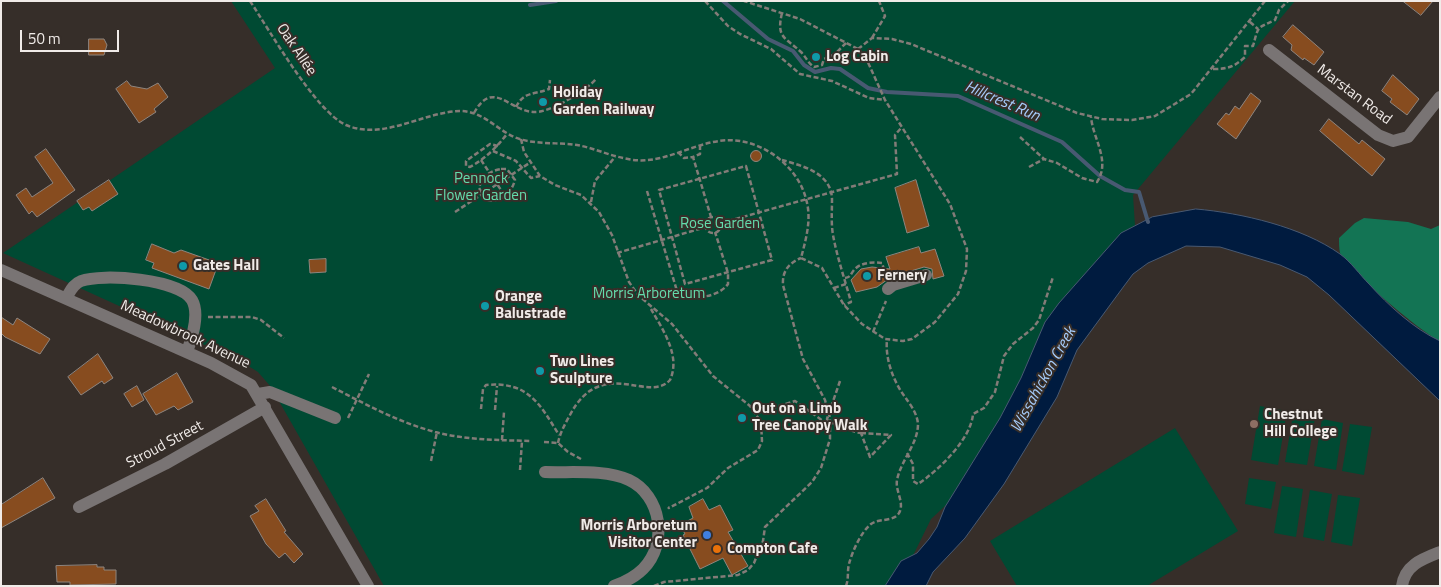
<!DOCTYPE html>
<meta charset="utf-8">
<style>
body{margin:0}
#map{position:relative;width:1441px;height:587px;overflow:hidden;background:#362e29;font-family:"Titillium Web",sans-serif}
canvas{display:block}
.frame{position:absolute;inset:0;border:2px solid #f0ebe8;pointer-events:none}
.scale{position:absolute;left:20px;top:30px;width:99px;height:22px;box-sizing:border-box;border:2px solid #f0ebe8;border-top:0;padding-left:6px;font-size:15px;line-height:18px;white-space:nowrap;color:#f0ebe8;-webkit-text-stroke:4px #362e29;paint-order:stroke}
</style>
<div id="map">
<canvas width="1441" height="587"></canvas>
<div class="frame"></div>
<div class="scale">50 m</div>
</div>
<script>
const ctx = document.querySelector('canvas').getContext('2d');
ctx.lineJoin = 'round';
function fill(path, color) { ctx.fillStyle = color; ctx.fill(path, 'evenodd'); }
function stroke(path, color, width, dash) { ctx.strokeStyle = color; ctx.lineWidth = width; ctx.lineCap = dash ? 'butt' : 'round'; ctx.setLineDash(dash || []); ctx.stroke(path); }
function drawText(font, color, halo, rows, align = 'center') {
  ctx.font = font + ' "Titillium Web",sans-serif'; ctx.lineWidth = 4; ctx.setLineDash([]); ctx.textBaseline = 'middle'; ctx.strokeStyle = halo; ctx.fillStyle = color; for (const [text, x, y, turn = 0] of rows) {
    ctx.save(); ctx.translate(x, y); ctx.rotate((+turn || 0) * Math.PI / 180); ctx.textAlign = isNaN(turn) ? turn : align; if (halo) ctx.strokeText(text, 0, 0); ctx.fillText(text, 0, 0); ctx.restore();
  }
}
fill(new Path2D(`
 M231 1H1295L1133 195 1135 226 1000 455 931 519 898 586H384L271 387 258 372 242 362 3 253 275 68Z
 M1260 406 1287 411 1278 465 1251 460Z
 M1293 415 1315 418 1307 465 1285 462Z
 M1322 419 1343 423 1336 470 1314 466Z
 M1350 424 1372 427 1364 475 1342 471Z
 M1175 428 1238 531 1147 586H1017L990 541Z
 M1249 478 1276 482 1271 509 1245 504Z
 M1282 486 1303 489 1296 537 1274 533Z
 M1310 490 1332 494 1324 541 1303 537Z
 M1338 495 1360 498 1352 546 1331 542Z`), '#004a33');
fill(new Path2D(`
 M1364 218 1408 222 1431 229 1440 225V341C1422 333 1346 269 1340 253 1339 249 1339 242 1339 238L1355 223Z`), '#137454');
const water = new Path2D(`
 M1196 209C1242 213 1302 227 1340 254 1351 262 1360 275 1369 284 1388 305 1414 329 1440 341V401L1329 295 1307 277 1280 265 1220 247 1186 246 1148 263 1133 274 1124 286 1077 350 1057 397 1004 484 965 538 933 572 926 586H885L901 561 917 553 929 539 937 527 945 507 1000 418 1021 378 1045 322 1059 303 1121 233 1152 217Z`);
fill(water, '#001b3f');
stroke(water, '#485972', 1);
stroke(new Path2D(`
 M723 1 768 39 793 51 804 65 815 72 831 68 840 69 868 88 887 92 958 96 1062 142 1100 176 1125 190 1139 192 1148 222
 M530 5 556 1`), '#485972', 4);
const building = new Path2D(`
 M1403 1H1433L1421 15Z
 M1293 25 1324 52 1314 65 1304 58 1303 60 1291 50 1292 45 1283 37Z
 M89 39H104L107 45 104 55H89Z
 M1393 75 1419 99 1407 115 1390 102 1392 99 1382 91Z
 M127 81 131 86 147 89 158 83 168 97 154 109 156 112 139 123 116 89Z
 M1251 93 1261 101 1236 139 1217 124 1226 113 1229 115 1235 106 1239 109Z
 M1329 119 1359 144 1362 140 1385 159 1372 176 1320 131Z
 M46 149 75 190 37 217 32 211 29 214 16 195 26 188 32 197 53 183 35 157Z
 M750.5 156a5.5 5.5 0 1 1 11 0a5.5 5.5 0 1 1-11 0Z
 M109 180 118 194 92 211 89 207 83 210 77 201Z
 M916 180 929 226 907 233 895 188Z
 M152 244 174 253 181 250 212 261 211 265 217 267 209 289 152 268 154 263 146 260Z
 M919 247 921 253 935 249 944 276 933 279 932 269 924 267 891 277 877 287 856 292 851 280 861 269 872 267 890 269 886 257Z
 M326 259V272L310 273 309 260Z
 M1 317 13 325 17 318 50 339 40 354 5 337 1 333Z
 M98 354 113 378 104 384 102 381 81 395 68 377Z
 M177 373 193 402 178 410 174 406 156 415 143 394Z
 M137 386 144 400 132 407 124 394Z
 M43 478 55 498 1 528V505Z
 M266 499 286 531 284 532 303 554 294 563 285 553 279 558 266 544 250 516 259 511 255 506Z
 M703 499 709 510 720 505 733 530 728 532 748 566 732 575 723 558 700 569 683 535 685 534 680 525 693 518 689 507Z
 M97 565V567H104V570H116V584L70 585V582H57L56 566Z`);
fill(building, '#874c1f');
stroke(building, '#8e857f', 1);
stroke(new Path2D(`
 M250 1C270 31 316 112 346 125 383 141 423 112 460 111 482 111 495 128 514 137 533 145 556 142 577 145 594 148 610 156 628 159 659 166 689 145 719 141 756 135 797 163 806 199 812 219 806 239 801 258L822 268 844 305 862 324 885 339 903 341 912 339 935 322 958 294 966 271 967 249 950 204 885 100 866 58 858 49 800 19 744 1
 M705 1 728 26 740 34 771 49 800 74 832 81 869 98 885 100
 M782 13C776 38 785 37 801 52 806 57 808 63 814 67L822 65 824 59 835 54 846 43
 M1250 22 1258 29
 M872 38 885 16 879 1
 M858 49 872 38 892 39 911 44 1077 113 1102 119 1132 120 1155 116 1191 94 1265 1
 M1213 69C1228 69 1234 67 1245 57V46H1253C1259 25 1256 29 1275 20L1279 10 1288 1
 M516 107C524 91 534 95 549 89L550 80
 M474 113C493 79 508 110 533 112 548 114 586 91 596 79
 M1020 137 1044 159 1057 163 1082 178 1097 182C1111 161 1093 139 1091 117
 M521 139 524 152 540 176 555 185 581 195 599 212 612 235 629 282 638 295 672 324 713 376 750 406 761 422 762 441 758 450 728 468 707 488 669 508 668 507
 M700 145V154L693 157 711 217
 M498 146 490 144 466 161V166L470 167C486 158 496 148 507 134
 M493 151 516 161 531 178 540 176
 M678 152 684 158 693 157
 M481 160 505 196
 M782 160C803 166 832 173 832 200 832 212 831 223 833 235 837 257 845 280 851 302L844 305
 M746 166 772 260 685 284 659 190Z
 M1029 167 1044 159
 M501 169H507L515 180C511 194 501 203 486 200L479 188C482 177 489 171 501 169Z
 M647 191 677 291C691 301 718 298 728 284V273L715 232
 M591 202 595 181 615 157
 M455 212 531 162
 M705 225a8 8 0 1 1 16 0a8 8 0 1 1-16 0Z
 M721 223 897 174 895 135 902 127
 M617 253 706 227
 M845 278C851 277 850 275 854 270 861 262 873 262 882 263L886 276
 M834 288 846 284
 M208 317H252L261 320 284 338
 M873 332 886 301
 M332 387C365 404 398 422 435 432 466 440 498 440 530 441
 M481 409 483 389 486 385C528 381 540 404 559 435
 M495 410 497 386
 M757 413 795 401 826 423H829
 M348 418 369 374
 M861 433 891 435 870 457Z
 M502 440 504 412
 M544 442 558 443 568 452 581 459
 M558 443C560 433 565 424 570 415 601 355 649 404 670 380 681 356 663 330 651 309
 M907 453 913 464V481L918 484C939 470 971 439 973 414L984 408 995 392 1004 356 1013 344 1033 328 1039 320 1053 277
 M431 461 437 432
 M520 470 522 441
 M654 586 664 582 738 575 748 570 754 563 763 541 765 527 812 482 821 468 830 439V418L825 400 803 359 783 285C782 271 789 263 801 258
 M846 586C849 578 847 572 849 564 852 552 861 532 871 524 879 518 894 522 899 513 905 503 895 491 897 480 901 460 918 444 918 424 917 413 910 404 905 397 893 381 885 358 887 340`), '#837c78', 2.5, [5, 2.5]);
stroke(new Path2D(`
 M1269 50 1378 135 1393 141 1408 137 1440 97
 M1 270 211 363 251 385 368 586
 M888 289 893 285 926 275
 M66 298C70 292 73 284 81 281 102 273 180 279 192 300 200 314 192 338 187 352
 M258 394 270 392 335 418
 M545 472C571 473 605 469 629 480 661 495 669 543 643 569 635 577 625 582 614 586
 M79 507 165 464 265 407
 M1402 586C1405 565 1422 559 1440 552`), '#797474', 12);
stroke(new Path2D(`
 M840 381 827 419 829 423C839 422 849 432 861 433`), '#837c78', 2.5, [5, 2.5]);
for (const [x, y, r, color] of [
 [816,57,5,"#0f9aa8"],
 [543,102,5,"#0f9aa8"],
 [183,266,5,"#0f9aa8"],
 [867,276,5,"#0f9aa8"],
 [485,306,5,"#0f9aa8"],
 [540,371,5,"#0f9aa8"],
 [742,418,5,"#0f9aa8"],
 [1254,424,5,"#8d6e63"],
 [707,535,5,"#3f7fe0"],
 [717,549,5,"#e8710a"]
]) { const dot = new Path2D(); dot.arc(x, y, r, 0, 2 * Math.PI); ctx.fillStyle = color; ctx.fill(dot); stroke(dot, '#362e29', 2); }
drawText('15px', '#f0ebe8', '#362e29', [
 ["Oak Allée",296,50,56],
 ["Marstan Road",1354,95,37],
 ["Meadowbrook Avenue",185,335,25],
 ["Stroud Street",165,445,-28]
]);
drawText('bold 15px', '#f0ebe8', '#362e29', [
 ["Log Cabin",826,57],
 ["Holiday",553,93],
 ["Garden Railway",553,110],
 ["Gates Hall",193,266],
 ["Fernery",877,276],
 ["Orange",495,297],
 ["Balustrade",495,314],
 ["Two Lines",550,362],
 ["Sculpture",550,379],
 ["Out on a Limb",752,409],
 ["Tree Canopy Walk",752,426],
 ["Chestnut",1264,415],
 ["Hill College",1264,432],
 ["Morris Arboretum",697,526,"right"],
 ["Visitor Center",697,543,"right"],
 ["Compton Cafe",727,549]
], 'left');
drawText('15px', '#64dcac', '#362e29', [
 ["Pennock",481,179],
 ["Flower Garden",481,196],
 ["Rose Garden",720,224],
 ["Morris Arboretum",649,294]
]);
drawText('italic 16px', '#a6ccfb', '#362e29', [
 ["Hillcrest Run",1002,102,23],
 ["Wissahickon Creek",1044,380,-61]
]);
</script>
